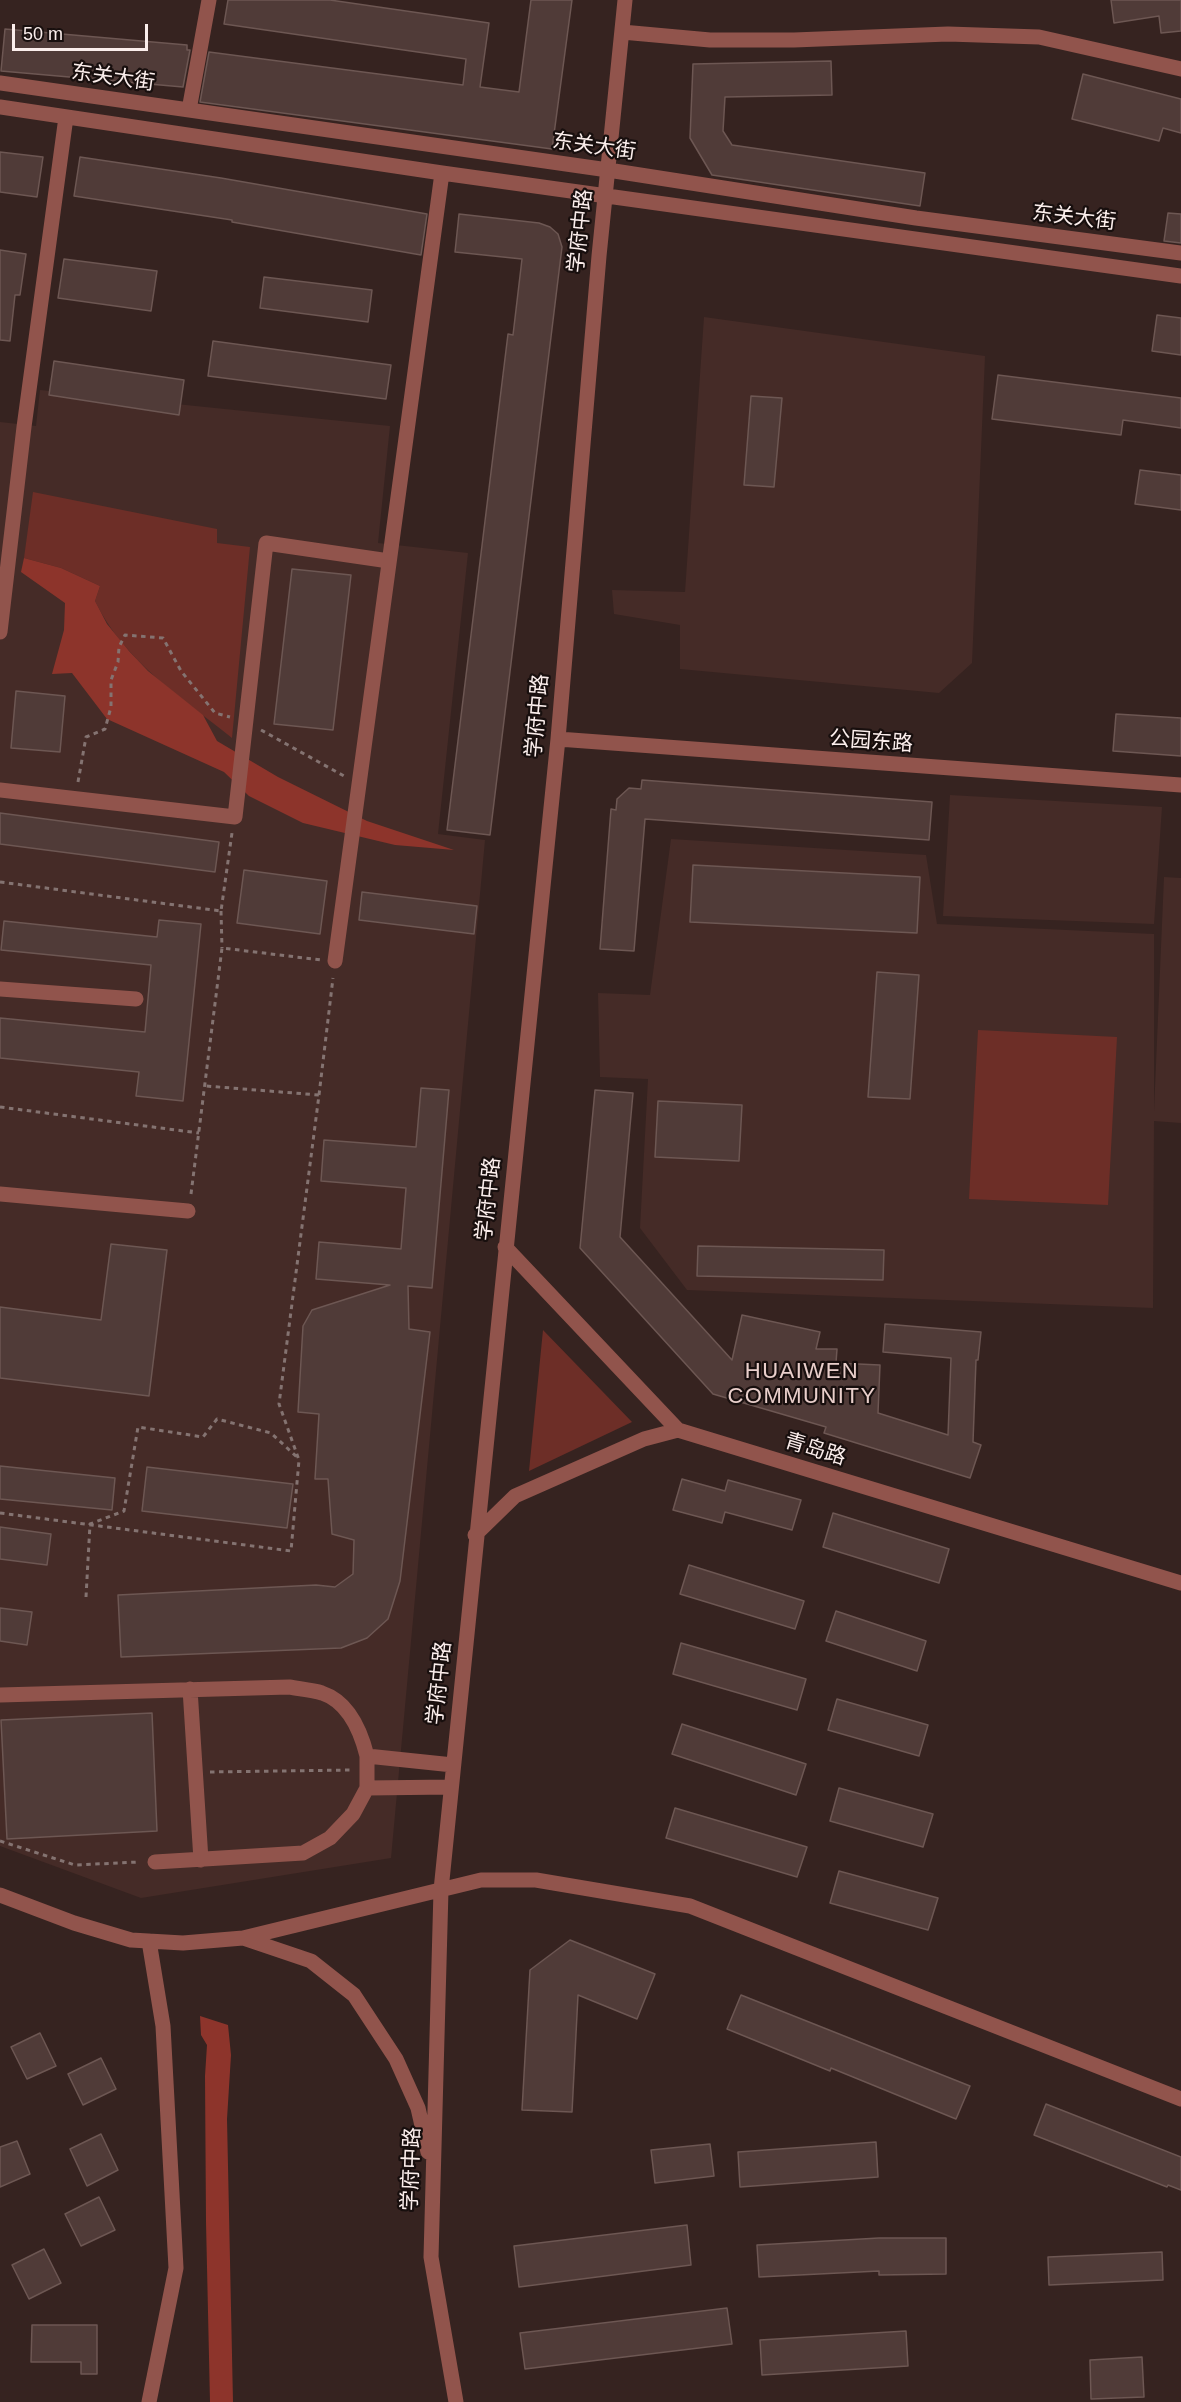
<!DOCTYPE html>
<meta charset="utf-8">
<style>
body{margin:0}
#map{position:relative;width:1181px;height:2402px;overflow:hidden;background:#362320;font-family:Arial,sans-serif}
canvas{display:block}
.scale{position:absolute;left:12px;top:24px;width:136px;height:27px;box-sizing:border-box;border:3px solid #fbeeec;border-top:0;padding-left:8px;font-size:18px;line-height:21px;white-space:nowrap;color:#fbeeec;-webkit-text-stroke:4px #180f0e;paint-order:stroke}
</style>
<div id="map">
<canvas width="1181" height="2402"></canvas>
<div class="scale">50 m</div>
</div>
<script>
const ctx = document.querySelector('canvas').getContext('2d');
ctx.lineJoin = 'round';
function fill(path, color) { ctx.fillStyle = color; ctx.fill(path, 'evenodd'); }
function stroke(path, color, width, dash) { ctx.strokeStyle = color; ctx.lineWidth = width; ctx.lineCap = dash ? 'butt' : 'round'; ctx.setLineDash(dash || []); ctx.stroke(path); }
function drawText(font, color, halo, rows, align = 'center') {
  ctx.font = font + ' Arial,"Noto Sans SC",sans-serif'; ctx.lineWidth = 4.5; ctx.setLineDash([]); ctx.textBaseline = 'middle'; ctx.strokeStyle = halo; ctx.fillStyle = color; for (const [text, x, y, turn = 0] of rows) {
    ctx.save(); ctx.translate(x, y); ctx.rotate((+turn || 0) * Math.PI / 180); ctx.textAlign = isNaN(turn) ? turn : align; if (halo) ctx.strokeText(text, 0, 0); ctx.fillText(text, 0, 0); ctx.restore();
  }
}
fill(new Path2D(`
 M704 317 985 356 972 663 939 693 680 669V625L614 614 612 590 685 592Z
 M40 390 390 426 378 543 468 553 438 834 485 840 391 1858 141 1898 0 1846V422L36 426Z
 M950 795 1162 807 1154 924 943 916Z
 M671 839 926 855 937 924 1154 934V1111L1164 877 1181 878V1123L1154 1121 1153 1308 687 1290 640 1228 648 1079 600 1077 598 993 650 995Z`), '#452b27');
fill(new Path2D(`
 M33 492 217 529V543L250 547 232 738C181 697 124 661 95 601L100 586 61 568 24 558Z
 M978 1030 1117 1037 1108 1205 969 1199Z
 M543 1330 632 1422 529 1471Z`), '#6d2e27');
fill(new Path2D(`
 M24 558 61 568 100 586 95 601 107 624 129 651 148 671 203 715 217 741 278 777 367 821 454 850 395 845 303 823 249 796 224 772 107 719 72 673 52 674 64 630 65 603 21 572Z
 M200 2016 228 2025 231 2055 227 2119 233 2402H210L206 2222 205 2076 207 2045 201 2035Z`), '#8d342b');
const building = new Path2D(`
 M228 0H330L489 23 480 87 519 92 531 0H572L552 149 200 102 209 52 463 85 466 59 224 24Z
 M1111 0H1181V31L1161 33 1159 16 1114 23Z
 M5 29 187 45V50H190L183 87 1 71Z
 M831 61 832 95 725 97 723 131 732 145 925 173 920 206 712 175 690 138 693 64Z
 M1083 74 1181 99V133L1163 128 1159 141 1072 119Z
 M0 152 43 157 37 197 0 192Z
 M80 157 221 178 427 214 421 255 232 222V220L74 196Z
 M1168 213 1181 214V243L1164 241Z
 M459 214 539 223 550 227 558 234 562 247 490 835 447 830 508 334 513 335 522 259 455 252Z
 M0 250 26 254 20 295H15L10 341 0 340Z
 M64 259 157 271 151 311 58 298Z
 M264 277 372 290 368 322 260 308Z
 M1157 315 1181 318V355L1152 351Z
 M213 341 391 365 386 399 208 376Z
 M54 361 184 380 179 415 49 395Z
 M998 375 1181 398V428L1123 420 1121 435 992 419Z
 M751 396 782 398 774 487 744 485Z
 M1140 470 1181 475V510L1135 504Z
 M292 569 351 575 333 730 274 724Z
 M16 691 65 696 60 752 11 748Z
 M1116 714 1181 718V756L1113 751Z
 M642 780 932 802 929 840 645 819 634 951 600 949 611 809 616 810 617 799 629 788 641 789Z
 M0 813 219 842 215 872 0 844Z
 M693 865 920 877 917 933 690 922Z
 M244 870 327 881 320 934 237 923Z
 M362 892 477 906 474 934 359 920Z
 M159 920 201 924 183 1101 136 1096 139 1072 0 1058V1018L145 1032 151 965 1 950 4 921 157 937Z
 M877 972 919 975 910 1099 868 1097Z
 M421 1088 449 1090 432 1288 408 1286 409 1329 430 1332 400 1581 388 1619 367 1638 341 1648 121 1657 118 1595 316 1585 335 1587 353 1574 354 1540 332 1534 328 1479H315L319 1414 298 1412 303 1326 312 1310 390 1285 316 1279 319 1242 401 1249 406 1188 321 1181 324 1140 416 1147Z
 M595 1090 633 1093 620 1237 732 1360 742 1315 820 1332 816 1349H837L836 1363 880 1365 878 1413 948 1435 951 1358 883 1352 885 1324 981 1332 978 1360H976L973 1442 981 1445 970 1478 824 1433 826 1427 713 1394 580 1248Z
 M658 1101 742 1105 739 1161 655 1157Z
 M111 1244 167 1250 149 1396 0 1378V1307L101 1320Z
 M698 1246 884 1250 883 1280 697 1276Z
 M0 1466 115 1478 112 1510 0 1499Z
 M147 1467 293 1484 287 1528 142 1511Z
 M682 1479 725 1491 728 1480 801 1500 792 1530 725 1512 722 1523 673 1510Z
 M833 1513 949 1549 939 1583 823 1547Z
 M0 1527 51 1534 47 1565 0 1559Z
 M689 1565 804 1601 795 1629 680 1594Z
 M0 1608 32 1612 27 1645 0 1641Z
 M836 1611 926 1641 917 1671 826 1641Z
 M681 1643 806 1679 797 1710 673 1674Z
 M837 1699 928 1725 919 1756 828 1730Z
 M152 1713 157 1831 7 1839 1 1720Z
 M682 1724 806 1764 796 1795 672 1754Z
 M839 1788 933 1814 923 1847 830 1821Z
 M675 1808 807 1847 797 1877 666 1838Z
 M839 1871 938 1898 928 1930 830 1903Z
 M570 1940 655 1974 637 2019 578 1995 572 2112 522 2110 530 1970Z
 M741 1995 970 2086 956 2119 831 2068 830 2071 727 2029Z
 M40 2033 56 2066 27 2079 11 2047Z
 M101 2058 116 2089 83 2105 68 2074Z
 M1046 2104 1181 2157V2190L1168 2185 1167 2187 1034 2135Z
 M101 2134 118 2170 87 2186 70 2149Z
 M17 2141 30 2174 0 2187V2147Z
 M876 2142 878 2177 740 2187 738 2152Z
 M710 2144 714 2176 655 2183 651 2150Z
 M99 2197 115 2230 81 2246 65 2214Z
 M687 2225 691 2265 519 2287 514 2246Z
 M879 2238H946V2274L879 2275V2271L759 2277 757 2245Z
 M44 2249 61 2283 29 2299 12 2265Z
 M1162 2252 1163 2280 1049 2285 1048 2257Z
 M727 2308 732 2344 525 2369 520 2333Z
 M32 2325H97V2374H81V2362H31Z
 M906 2331 908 2366 762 2375 760 2340Z
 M1142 2357 1144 2397 1091 2399 1090 2360Z`);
fill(building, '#503b38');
stroke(building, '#6d5753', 1.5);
stroke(new Path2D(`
 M261 730 344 776
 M78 782 86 737 105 729 111 707V680L118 662 119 647 125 635 163 638 181 671 215 713 230 717
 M0 882 221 911 232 833
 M221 911 222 948
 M319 1095 333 978
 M0 1107 199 1133
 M191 1194 222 948 321 960
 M0 1513 291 1551 299 1460 279 1404 319 1095 206 1086
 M86 1597 90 1524 124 1511 138 1427 203 1437 217 1419 271 1433 299 1459
 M210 1772 350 1770
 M0 1841 75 1865 139 1862`), '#847371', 3, [4.5, 4.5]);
stroke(new Path2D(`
 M622 32 710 40H794L948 34 1039 37 1181 69
 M0 83 608 170 916 218 1181 253
 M0 107 442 173 1181 276
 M189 110 209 0
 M0 632 24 427 66 117
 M558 739 1181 785
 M0 790 235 817 266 543 389 561
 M335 961 442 173
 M0 989 136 999
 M0 1194 188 1211
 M505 1247 678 1430 1181 1583
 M475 1535 515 1496 644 1439 678 1430
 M190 1689 201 1860
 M0 1695 289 1687C300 1689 312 1690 322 1693 349 1702 361 1732 367 1756L453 1765
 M367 1788 451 1787
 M155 1862 303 1853 330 1838 353 1814 367 1788V1756
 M0 1895 74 1923 131 1940 183 1943 243 1938 481 1880H536L690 1906 1181 2099
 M243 1938 311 1961 354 1995 396 2059 418 2108 428 2152
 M149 2402 176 2268 163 2026 149 1941
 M456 2402 431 2257 441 1890 558 739 599 256 625 0`), '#91544c', 15);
drawText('21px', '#fbeeec', '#180f0e', [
 ["东关大街",113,78,8],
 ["东关大街",594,147,8],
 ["东关大街",1074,218,7],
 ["学府中路",581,231,-84],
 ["学府中路",538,716,-85],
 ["公园东路",871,742,4],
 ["学府中路",489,1199,-84],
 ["青岛路",815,1450,17],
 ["学府中路",440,1683,-84],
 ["学府中路",412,2169,-88]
]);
ctx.letterSpacing = '1.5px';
drawText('22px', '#e9cfcb', '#180f0e', [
 ["HUAIWEN",802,1372],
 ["COMMUNITY",802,1397]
]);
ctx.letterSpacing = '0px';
</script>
